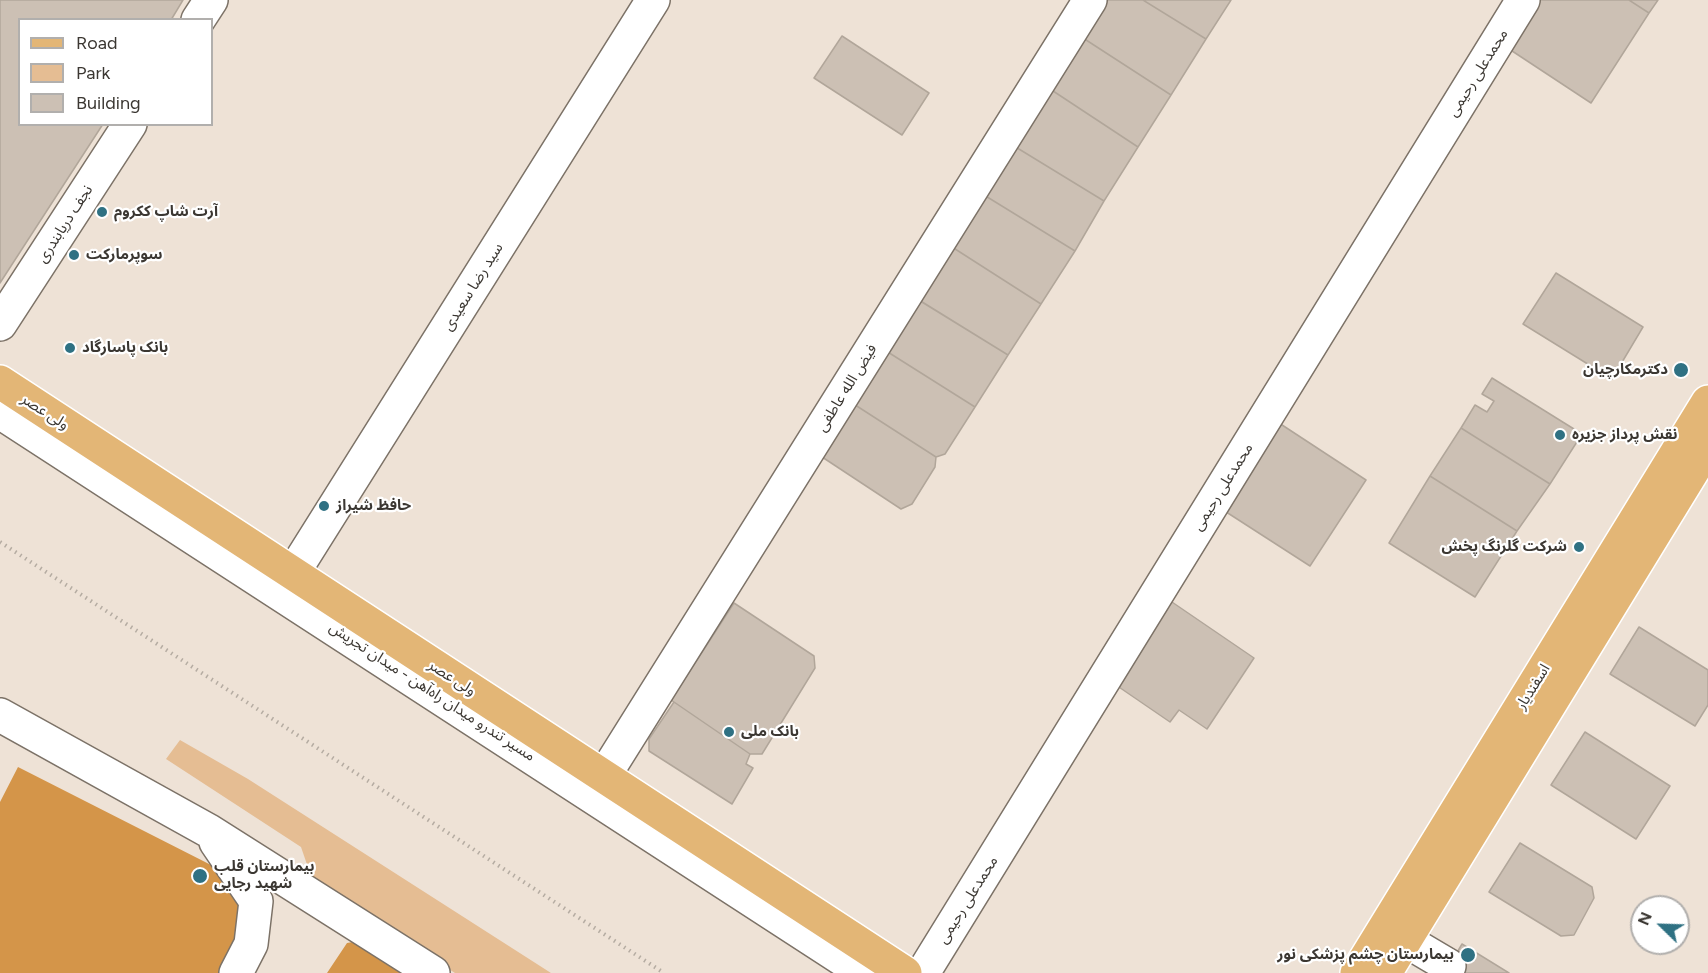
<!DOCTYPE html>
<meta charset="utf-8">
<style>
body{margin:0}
#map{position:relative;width:1708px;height:973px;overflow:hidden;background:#eee2d6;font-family:Figtree,sans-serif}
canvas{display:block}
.legend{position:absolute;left:18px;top:18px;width:195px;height:108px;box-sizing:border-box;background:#fff;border:2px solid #b1afad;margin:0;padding:8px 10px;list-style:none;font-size:18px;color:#3b3732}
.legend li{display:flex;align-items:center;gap:12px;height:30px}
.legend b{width:30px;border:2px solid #b1afad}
.north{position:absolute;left:1630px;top:895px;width:60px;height:60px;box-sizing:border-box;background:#fff;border:2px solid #b1afad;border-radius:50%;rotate:293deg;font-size:16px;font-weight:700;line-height:24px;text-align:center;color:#3b3732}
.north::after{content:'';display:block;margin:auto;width:21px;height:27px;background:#2f7183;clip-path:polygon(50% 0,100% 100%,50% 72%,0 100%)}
</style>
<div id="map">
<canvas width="1708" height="973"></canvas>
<ul class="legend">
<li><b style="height:8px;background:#e3b676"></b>Road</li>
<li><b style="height:16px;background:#e5bd93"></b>Park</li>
<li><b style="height:16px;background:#ccc0b4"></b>Building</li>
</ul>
<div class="north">N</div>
</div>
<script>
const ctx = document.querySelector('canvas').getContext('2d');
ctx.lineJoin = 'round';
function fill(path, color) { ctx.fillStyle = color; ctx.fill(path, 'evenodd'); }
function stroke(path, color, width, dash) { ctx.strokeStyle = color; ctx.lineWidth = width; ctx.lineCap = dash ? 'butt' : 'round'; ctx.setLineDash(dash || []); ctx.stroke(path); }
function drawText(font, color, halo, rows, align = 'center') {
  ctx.font = font + ' Figtree,"Noto Sans Arabic",sans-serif'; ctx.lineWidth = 4.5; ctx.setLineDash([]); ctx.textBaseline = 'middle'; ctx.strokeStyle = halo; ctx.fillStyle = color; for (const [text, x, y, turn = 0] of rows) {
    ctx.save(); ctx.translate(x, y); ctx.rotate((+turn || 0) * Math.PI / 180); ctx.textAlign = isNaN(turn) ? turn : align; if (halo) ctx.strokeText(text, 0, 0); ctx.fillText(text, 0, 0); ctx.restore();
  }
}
fill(new Path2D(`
 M180 740 248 779 551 973H455L313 882 301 847 166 759Z`), '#e5bd93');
fill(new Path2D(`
 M18 767 211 865 243 901 231 953 220 973H0V802Z
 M358 941 410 973H327L347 943Z`), '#d49549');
const building = new Path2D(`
 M0 0H183L171 20H20V124H103L0 283Z
 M1108 0H1143L1206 39 1171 95 1083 38Z
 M1143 0H1231L1206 39Z
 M1531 0H1629L1649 13 1591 103 1503 45Z
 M1629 0H1658L1649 13Z
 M842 36 929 93 902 135 814 78Z
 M1083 38 1171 95 1138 147 1047 87Z
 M1050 89 1138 147 1104 201 1014 146Z
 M1014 146 1104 201 1075 251 984 195Z
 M984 195 1075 251 1041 304 952 247Z
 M952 247 1041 304 1008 355 919 300Z
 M1556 273 1643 327 1612 379 1523 324Z
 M917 299 1008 355 975 407 883 349Z
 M883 349 975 407 945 454 936 457 849 401Z
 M1492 378 1582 434 1550 484 1461 428 1475 405 1487 412 1494 401 1482 394Z
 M849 401 936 457 935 467 912 504 901 509 816 453Z
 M1276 421 1366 480 1310 566 1220 508Z
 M1461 428 1550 484 1517 531 1430 476Z
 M1430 476 1517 531 1475 597 1389 543Z
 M1169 600 1254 658 1207 729 1179 710 1170 722 1113 683Z
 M734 603 814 656 815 668 762 754H750L671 700Z
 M1639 627 1708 670V705L1695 726 1610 674Z
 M674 702 750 754 746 764 753 768 732 804 649 751V739Z
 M1585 732 1670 786 1636 839 1551 785Z
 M1520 843 1592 887 1594 898 1574 935 1561 936 1489 892Z
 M1462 944 1509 973H1445Z`);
fill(building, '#ccc0b4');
stroke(building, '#b1a69a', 1.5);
const minor = new Path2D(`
 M198 20 211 0
 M0 324 130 124
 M0 412 864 973
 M293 573 653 0
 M0 715 209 831 433 973
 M604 776 1090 0
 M216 842 256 901 251 944 236 973
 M1405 940 1449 966
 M923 973 1523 0`);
const major = new Path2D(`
 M0 382 905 973
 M1357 973 1708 402
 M1385 973 1708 446`);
stroke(minor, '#7c7267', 36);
stroke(major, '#fff', 36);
stroke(new Path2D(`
 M0 542 664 973`), '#b5aca2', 4, [1.5, 4.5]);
stroke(minor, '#fff', 33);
stroke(major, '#e3b676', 33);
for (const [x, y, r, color] of [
 [102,212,6,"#2f7183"],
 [74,255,6,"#2f7183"],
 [70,348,6,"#2f7183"],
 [1681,370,8,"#2f7183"],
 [1560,435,6,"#2f7183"],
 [324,506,6,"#2f7183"],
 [1579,547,6,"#2f7183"],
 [729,732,6,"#2f7183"],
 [200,876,8,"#2f7183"],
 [1468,955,8,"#2f7183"]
]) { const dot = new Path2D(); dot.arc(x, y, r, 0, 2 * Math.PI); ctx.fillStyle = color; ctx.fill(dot); stroke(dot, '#fff', 2); }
drawText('15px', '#3b3732', '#fff', [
 ["محمدعلی رحیمی",1478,73,-58],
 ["نجف دریابندری",65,224,-57],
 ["سید رضا سعیدی",473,287,-58],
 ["فیض الله عاطفی",847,388,-58],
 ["ولی عصر",45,412,33],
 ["محمدعلی رحیمی",1223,487,-58],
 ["ولی عصر",452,678,33],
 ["اسفندیار",1533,687,-58],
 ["مسیر تندرو میدان راه‌آهن - میدان تجریش",432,692,33],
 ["محمدعلی رحیمی",968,900,-58]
]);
drawText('bold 15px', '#3b3732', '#fff', [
 ["آرت شاپ ککروم",114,212],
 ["سوپرمارکت",86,255],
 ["بانک پاسارگاد",82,348],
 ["دكترمكارچيان",1668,370,"right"],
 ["نقش پرداز جزیره",1572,435],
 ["حافظ شیراز",336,506],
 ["شرکت گلرنگ پخش",1567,547,"right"],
 ["بانک ملی",741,732],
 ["بیمارستان قلب",214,867],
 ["شهید رجایی",214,884],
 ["بیمارستان چشم پزشکی نور",1454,955,"right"]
], 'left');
</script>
